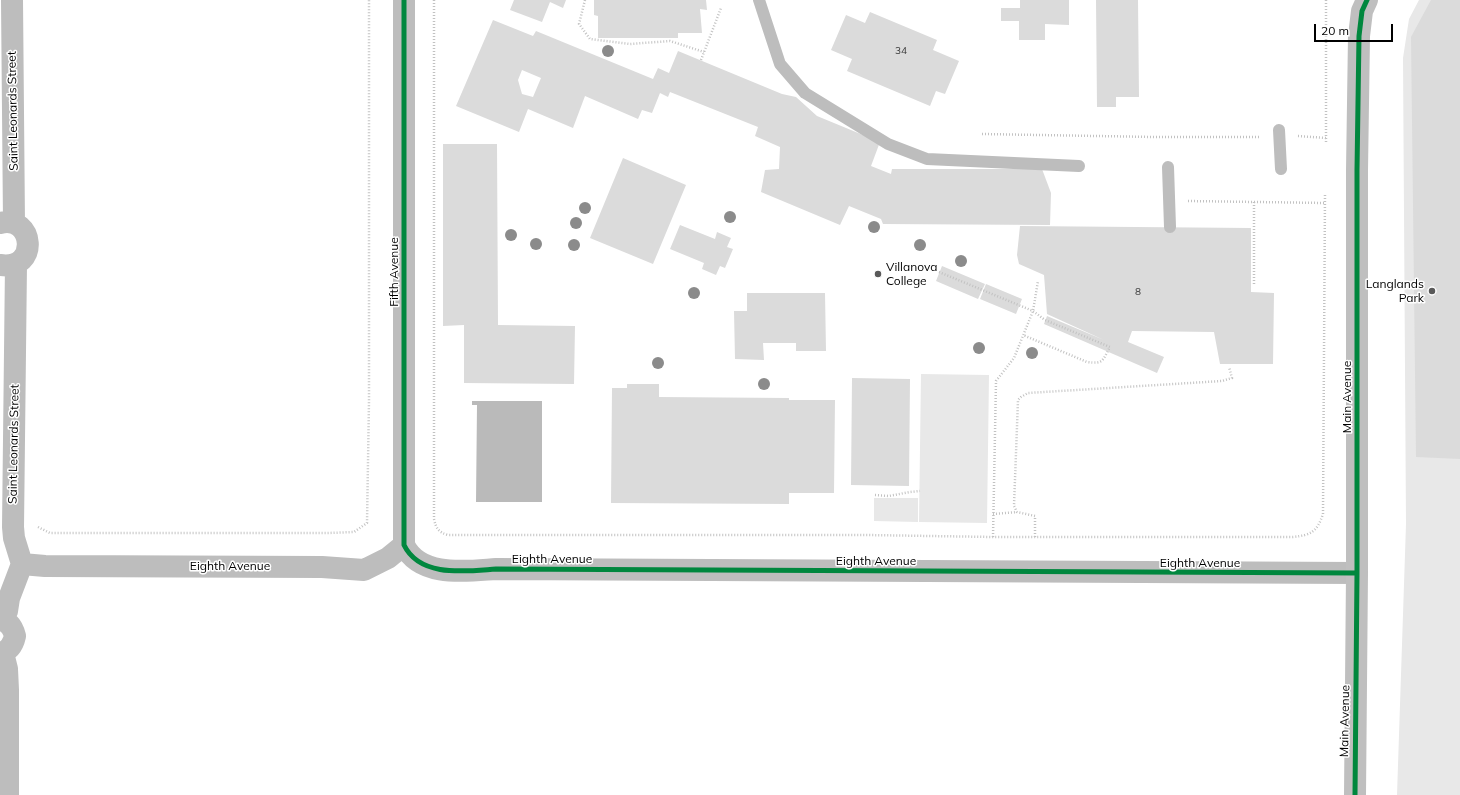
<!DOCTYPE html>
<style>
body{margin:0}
#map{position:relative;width:1460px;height:795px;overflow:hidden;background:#fff;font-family:Mulish,sans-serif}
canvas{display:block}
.scale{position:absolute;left:1314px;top:24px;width:79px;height:18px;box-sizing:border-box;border:2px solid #000;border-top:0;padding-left:5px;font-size:12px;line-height:14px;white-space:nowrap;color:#000;-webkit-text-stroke:3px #fff;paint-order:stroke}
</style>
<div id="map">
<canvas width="1460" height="795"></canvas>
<div class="scale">20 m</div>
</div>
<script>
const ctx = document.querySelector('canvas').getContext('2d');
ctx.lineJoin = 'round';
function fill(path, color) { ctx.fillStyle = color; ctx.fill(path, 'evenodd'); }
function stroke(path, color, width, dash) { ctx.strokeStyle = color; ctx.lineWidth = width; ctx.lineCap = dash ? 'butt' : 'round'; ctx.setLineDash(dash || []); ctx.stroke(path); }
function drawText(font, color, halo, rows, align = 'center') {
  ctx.font = font + ' Mulish,sans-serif'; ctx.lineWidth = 3; ctx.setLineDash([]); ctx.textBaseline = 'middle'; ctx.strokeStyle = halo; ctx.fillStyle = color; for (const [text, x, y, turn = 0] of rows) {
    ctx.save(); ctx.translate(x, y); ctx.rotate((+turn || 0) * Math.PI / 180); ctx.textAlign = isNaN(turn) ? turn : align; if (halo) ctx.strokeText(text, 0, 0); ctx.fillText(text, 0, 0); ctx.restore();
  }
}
fill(new Path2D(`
 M1419 0H1460V795H1397L1406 524 1403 58 1409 19Z
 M921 374 989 375 987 523 919 522Z
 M874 498H918V522L874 521Z`), '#e8e8e8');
fill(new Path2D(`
 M472 401H542V502H476L477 405H472Z`), '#bababa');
fill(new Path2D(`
 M514 0H566L563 8 550 2 542 22 510 10Z
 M594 0H706L707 10 700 9 702 33H678V38H598V16L594 15Z
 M1020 0H1069V25L1045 24V40H1019V21H1001V8H1020Z
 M1096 0H1138L1139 97H1116V107H1097Z
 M1431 0H1460V459L1416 457 1411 37Z
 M870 12 937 40 933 50 959 61 945 94 936 91 930 106 847 71 852 59 831 50 846 15 865 23Z
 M493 20 533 36 536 31 653 79 658 68 669 73 678 51 782 94 796 97 817 116 880 142 871 166 891 174 892 169H1042L1051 193 1050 225 883 224 881 219 849 206 840 225 761 192 765 170 779 169 780 147 755 136 758 127 670 92 668 97 660 93 652 113 642 110 638 119 585 96 573 128 528 109 519 132 456 106ZM522 70 541 78 533 97 522 94 518 80Z
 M443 144H497L498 325 575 326 574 384 464 383V325L443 326Z
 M623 158 686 185 653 264 590 238Z
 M680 225 715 239 717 232 731 238 727 247 733 249 725 268 720 266 716 275 702 269 704 263 670 249Z
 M1020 226 1251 228V292L1274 293 1273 364H1220L1214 332 1132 331 1128 342 1164 357 1157 373 1044 324 1047 316 1104 340 1047 314 1044 275 1019 264 1017 255Z
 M942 266 985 284 978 299 936 281Z
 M986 284 1022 299 1016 314 980 299Z
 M747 293H825L826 351H796V343H763L764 360 735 359 734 311H747Z
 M852 378 910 379 909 486 851 485Z
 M627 384H659V397L789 398V400H835L834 493H789V504L611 503 612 388H627Z`), '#dbdbdb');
stroke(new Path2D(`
 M434 0V519C436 528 438 532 448 535H867L993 537H1293C1311 535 1317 532 1323 514L1325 194
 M585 0 579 24 590 39 630 44 670 41 704 52
 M701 60 721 8
 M982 134 1154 137H1259
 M1298 136 1326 138V0
 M1326 138V144
 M1188 201 1325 203
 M1254 202V286
 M939 272 1033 311 1045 320 1110 347C1102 361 1104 364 1087 362L1023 335
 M875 495 889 496 910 492 920 491
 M993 514 1017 512
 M38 527 50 533H328L354 532 367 523 369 401V0
 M993 537 996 381 1014 358 1033 311 1038 281
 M1035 537V516L1017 512 1014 506 1018 400 1021 397 1028 393 1222 381 1232 378 1229 367`), '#c2c2c2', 2.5, [1, 2]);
stroke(new Path2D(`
 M759 0 780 64 805 93 888 144 927 159 1079 166
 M1279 130 1281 169
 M1168 167 1170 227`), '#bdbdbd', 12);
stroke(new Path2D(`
 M12 0 14 223
 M404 0V545C420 578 466 571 496 569L1357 573
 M0 223C34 214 40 271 0 265
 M22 564 45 566 322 567 364 570 388 558 404 545
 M0 620C9 621 13 628 15 636 13 645 9 651 0 653
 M2 620 7 611 9 598 22 564 14 538 13 527 16 264
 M3 653 7 669 8 690V795`), '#bdbdbd', 22);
stroke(new Path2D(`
 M1355 795 1357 573V170L1359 36 1362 11 1367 0`), '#bfbfbf', 22);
stroke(new Path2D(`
 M404 0V545C420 578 466 571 496 569L1357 573
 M1355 795 1357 573V170L1359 36 1362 11 1367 0`), '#00873e', 5);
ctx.fillStyle = '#8b8b8b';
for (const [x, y] of [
 [608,51],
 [585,208],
 [730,217],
 [576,223],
 [874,227],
 [511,235],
 [536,244],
 [574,245],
 [920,245],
 [961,261],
 [694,293],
 [979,348],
 [1032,353],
 [658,363],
 [764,384]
]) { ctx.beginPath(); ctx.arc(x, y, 6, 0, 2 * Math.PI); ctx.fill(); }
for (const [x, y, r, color] of [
 [878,274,4,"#595959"],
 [1432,291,4,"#595959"]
]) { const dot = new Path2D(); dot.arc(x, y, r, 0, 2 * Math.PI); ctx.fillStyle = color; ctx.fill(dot); stroke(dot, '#fff', 1.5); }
drawText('10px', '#373737', null, [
 ["34",901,51],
 ["8",1138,292]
]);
drawText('12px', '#000', '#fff', [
 ["Saint Leonards Street",13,111,-91],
 ["Fifth Avenue",394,272,-90],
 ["Main Avenue",1347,397,-90],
 ["Saint Leonards Street",14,444,-89],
 ["Eighth Avenue",552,559],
 ["Eighth Avenue",876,561],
 ["Eighth Avenue",1200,563],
 ["Eighth Avenue",230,566],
 ["Main Avenue",1345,721,-89]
]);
drawText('12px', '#000', '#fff', [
 ["Villanova",886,267],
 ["College",886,281],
 ["Langlands",1424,284,"right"],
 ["Park",1424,298,"right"]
], 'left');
</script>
